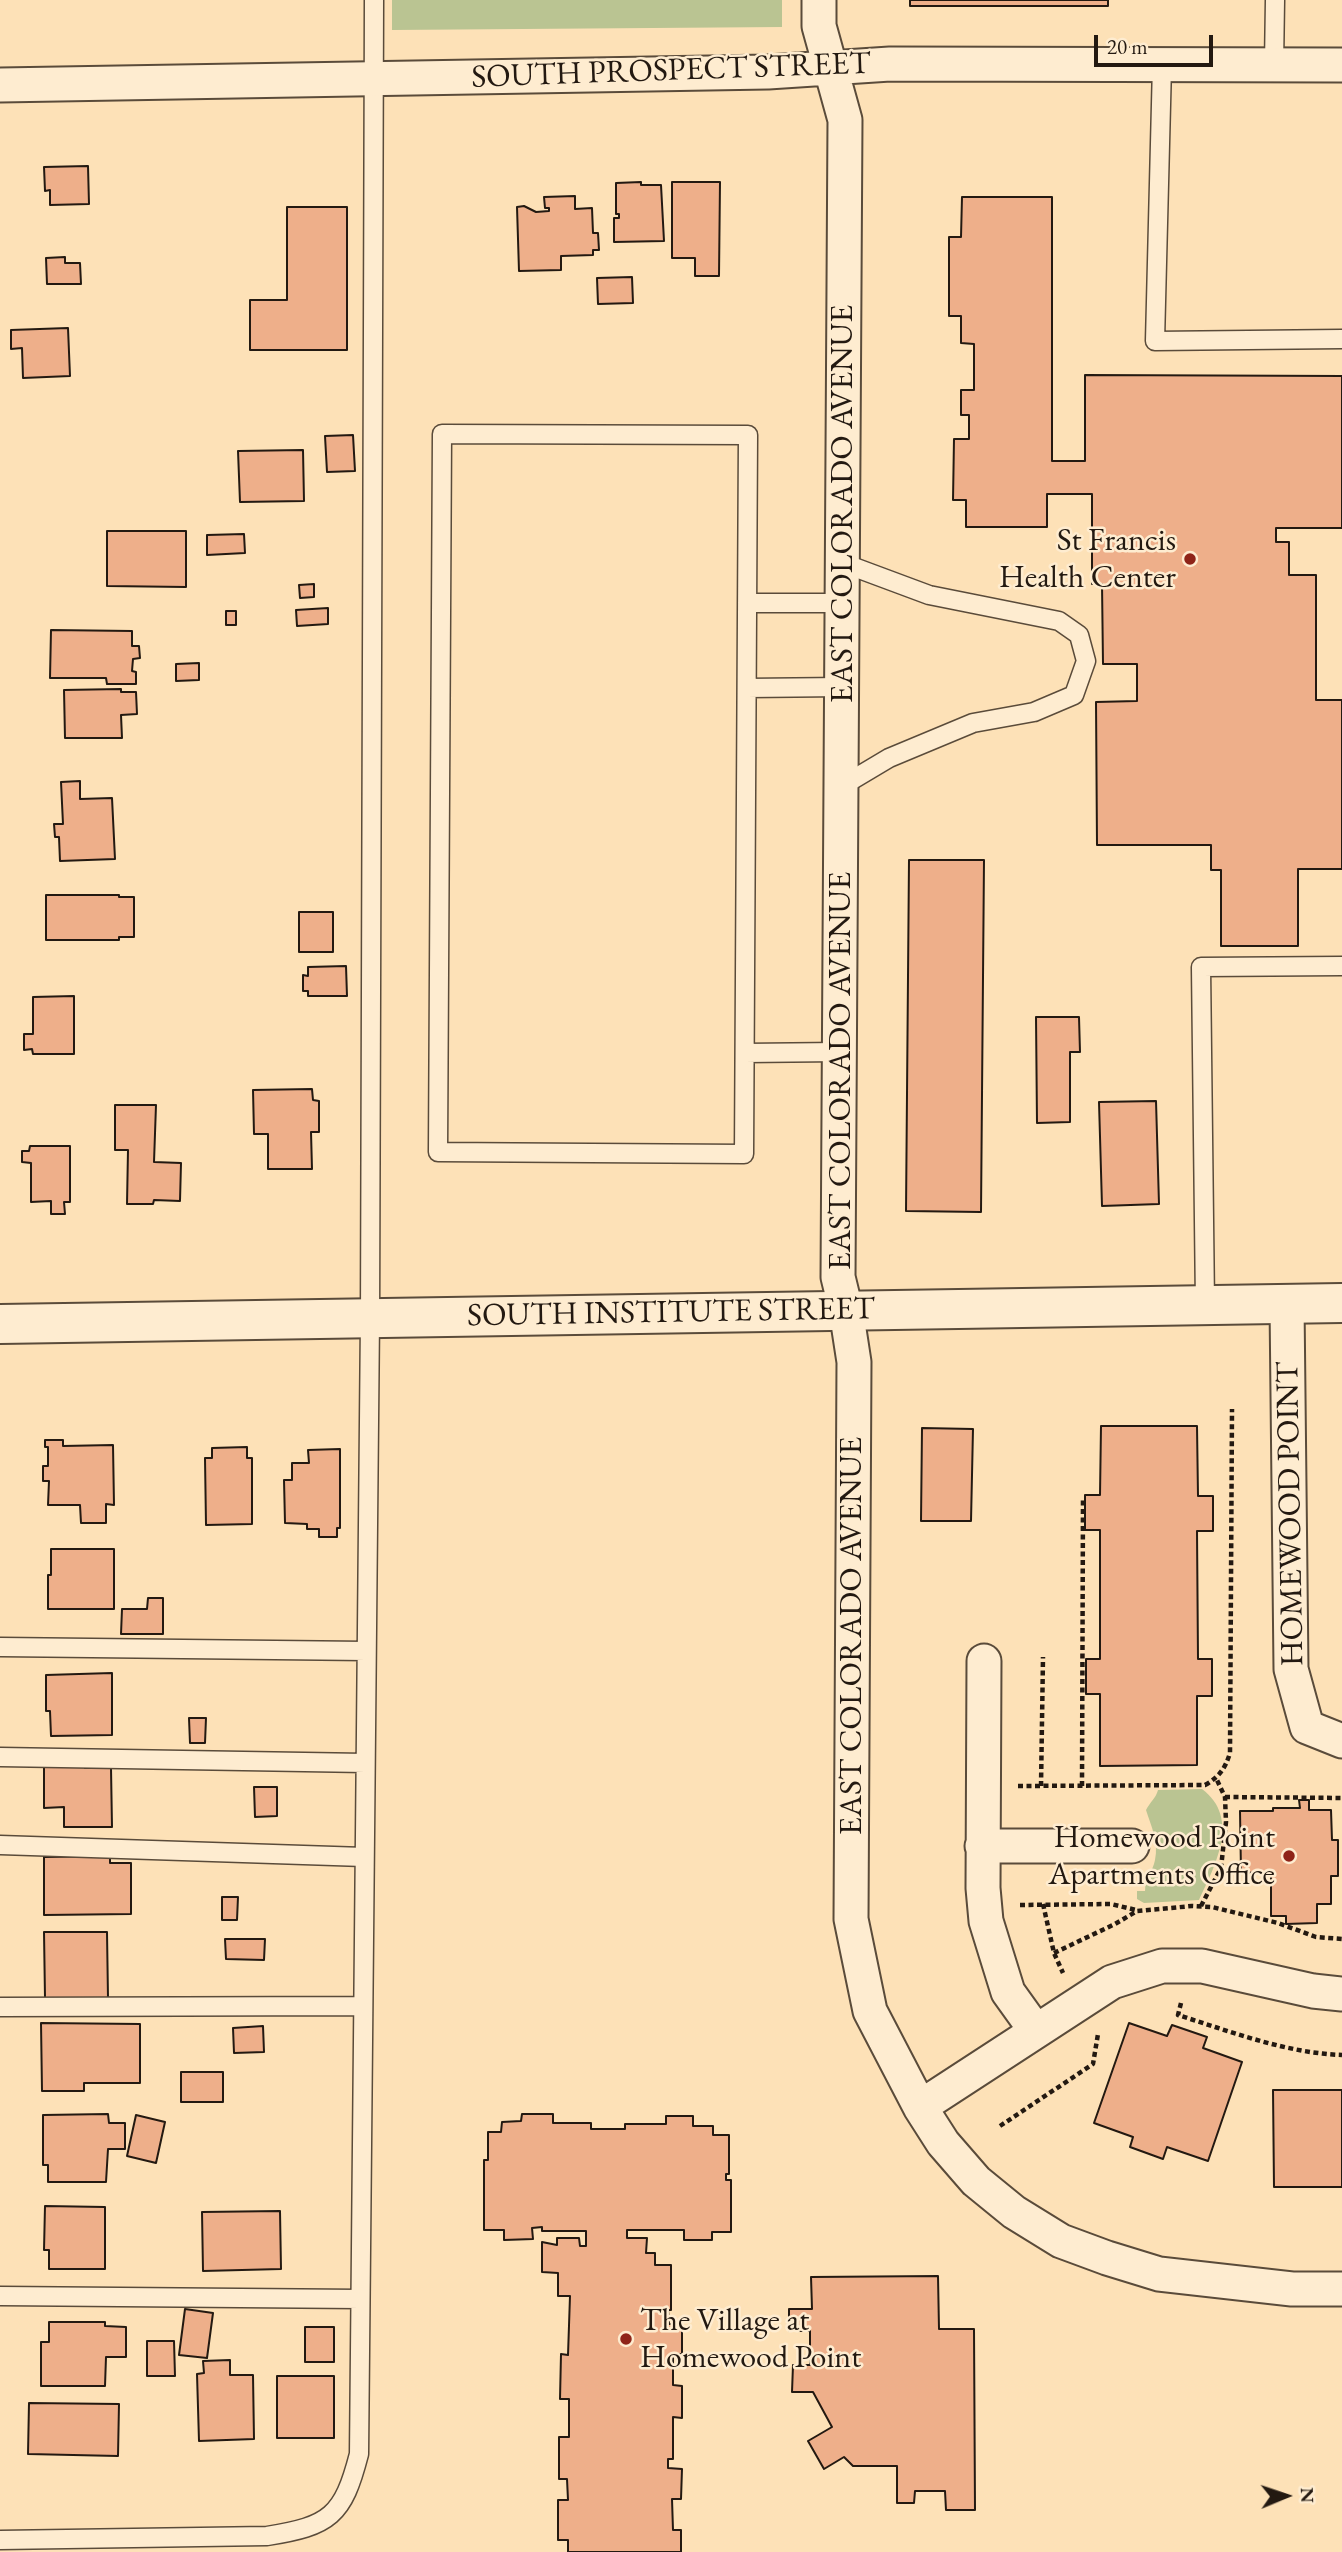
<!DOCTYPE html>
<style>
body{margin:0}
#map{position:relative;width:1342px;height:2552px;overflow:hidden;background:#fde1b7;font-family:"EB Garamond",serif}
canvas{display:block}
.north{position:absolute;left:1251px;top:2461px;width:70px;height:70px;-webkit-text-stroke:5px #feecd0;paint-order:stroke;rotate:88deg;font-size:19px;font-weight:700;line-height:28px;text-align:center;color:#231911}
.north::after{content:'';display:block;margin:auto;width:24px;height:32px;background:#231911;clip-path:polygon(50% 0,100% 100%,50% 72%,0 100%)}
.scale{position:absolute;left:1094px;top:35px;width:119px;height:32px;box-sizing:border-box;border:4px solid #231911;border-top:0;padding-left:9px;font-size:21px;line-height:24px;white-space:nowrap;color:#231911;-webkit-text-stroke:5px #feecd0;paint-order:stroke}
</style>
<div id="map">
<canvas width="1342" height="2552"></canvas>
<div class="north">N</div>
<div class="scale">20 m</div>
</div>
<script>
const ctx = document.querySelector('canvas').getContext('2d');
ctx.lineJoin = 'round';
function fill(path, color) { ctx.fillStyle = color; ctx.fill(path, 'evenodd'); }
function stroke(path, color, width, dash) { ctx.strokeStyle = color; ctx.lineWidth = width; ctx.lineCap = dash ? 'butt' : 'round'; ctx.setLineDash(dash || []); ctx.stroke(path); }
function drawText(font, color, halo, rows, align = 'center') {
  ctx.font = font + ' "EB Garamond",serif'; ctx.lineWidth = 5; ctx.setLineDash([]); ctx.textBaseline = 'middle'; ctx.strokeStyle = halo; ctx.fillStyle = color; for (const [text, x, y, turn = 0] of rows) {
    ctx.save(); ctx.translate(x, y); ctx.rotate((+turn || 0) * Math.PI / 180); ctx.textAlign = isNaN(turn) ? turn : align; if (halo) ctx.strokeText(text, 0, 0); ctx.fillText(text, 0, 0); ctx.restore();
  }
}
fill(new Path2D(`
 M392 0H782V27L392 30Z
 M1202 1789C1241 1818 1215 1866 1199 1900L1144 1903 1137 1899V1891H1145C1145 1879 1153 1871 1155 1860 1159 1842 1151 1826 1146 1810 1150 1802 1156 1798 1158 1790Z`), '#bac492');
const building = new Path2D(`
 M910 0H1108V6H910Z
 M88 166 89 204 50 205V190L45 191 44 167Z
 M641 182V185H661L664 241 614 242V218H619V214H616V183Z
 M672 182H720L719 276H695V258H672Z
 M575 196V209L592 208 593 233H598L599 250H593V255L561 256V270L519 271 517 207 524 206 536 212 549 211V208H545L544 197Z
 M962 197H1052V461H1085V375L1342 376V528H1276V542H1289V575H1316V700H1342V869H1298V946H1221V870H1211V845H1097L1096 702 1137 701V664H1103L1102 584H1092V494H1047V527H966V500H953L954 439H969V415H961V390H974V344L961 343V316H949V237H961Z
 M287 207H347V350H250V300H287Z
 M65 257V263H80L81 284H47L46 258Z
 M632 277 633 303 598 304 597 278Z
 M68 328 70 376 23 378 22 348 11 349V330Z
 M353 435 355 471 327 472 325 436Z
 M303 450 304 501 240 502 238 451Z
 M107 531H186V587L107 586Z
 M244 534 245 553 207 555V535Z
 M314 584V597L300 598 299 585Z
 M328 608V624L297 626 296 610Z
 M226 611H236V625H226Z
 M51 630 132 631V646H139L140 658 133 659 132 671 136 672V684H107L106 678H50Z
 M199 663V680L176 681V664Z
 M121 689V692H136L137 714 121 715 122 738H65L64 690Z
 M80 781V799L112 798 115 859 60 861 59 837H55L54 824H63L61 782Z
 M909 860H984L981 1212 906 1211Z
 M46 895H119V897H134V937H119V940H46Z
 M299 912H333V952H299Z
 M346 966 347 996H308V991H303V975L308 976V967Z
 M74 996V1054H33L32 1049 24 1050V1034H33V997Z
 M1036 1017H1079L1080 1052H1070V1122L1037 1123Z
 M312 1089 313 1100 319 1101V1132H311L312 1169H268V1134H254L253 1090Z
 M1156 1101 1159 1204 1102 1206 1099 1102Z
 M115 1105H156L154 1162 181 1163 180 1201 154 1200 153 1204H127L128 1150H115Z
 M30 1146H70V1202H64L65 1214H51V1201L31 1202V1163L22 1162V1151H29Z
 M1101 1426H1197L1198 1496H1213V1531H1197L1198 1659H1212V1696H1197V1765L1100 1766V1694H1086V1659H1100V1530H1085V1495H1100Z
 M922 1428 973 1429 971 1521H921Z
 M45 1440H63V1446L113 1445 114 1505 106 1504V1523H81L80 1505H48L49 1481H43V1466H48V1447H45Z
 M247 1447V1458H252V1524L206 1525 205 1458H212V1448Z
 M340 1449V1528H337V1537H319V1529H307V1524L285 1523 284 1480H292V1463H309L308 1450Z
 M51 1549H114V1609H48V1575H51Z
 M148 1598H163V1634H121L122 1609H147Z
 M112 1673V1735L51 1736 50 1711H46V1675Z
 M189 1718H206L205 1743H190Z
 M44 1762H84L85 1768H111L112 1827H64V1807L44 1808Z
 M254 1787H277V1816L255 1817Z
 M1299 1800H1309V1810H1331L1332 1840H1338V1876H1331V1904H1317V1923L1286 1924V1916H1271V1872L1241 1873 1240 1811H1273V1808H1300Z
 M110 1856V1863H131V1914L44 1915V1857Z
 M222 1897H238L237 1920H222Z
 M44 1932H107L108 1998H45Z
 M225 1939H265L264 1960 226 1959Z
 M41 2023 140 2024V2083H84V2091H42Z
 M1129 2023 1167 2036 1172 2025 1207 2037 1203 2048 1242 2062 1208 2161 1167 2147 1163 2159 1130 2147 1133 2137 1094 2123Z
 M263 2026 264 2052 234 2053 233 2028Z
 M181 2072H223V2102H181Z
 M1273 2090H1342V2187H1274Z
 M108 2114 109 2123H125V2149H108L106 2182H48V2165H43V2115Z
 M522 2114H553V2123H591V2129H625V2124H666V2116H693V2126H713V2135H729V2174H726V2180H731V2232H712V2240H684V2230H627V2238H647L646 2253H655V2265H671V2310H668L669 2324H682V2354H673V2385L682 2386V2418L673 2417V2459H668V2468L682 2469 681 2499H672L673 2530H681V2552H568V2540H558V2500H568L567 2479H559V2437H569V2399H560L561 2354 568 2355 570 2296H558V2273L542 2272V2242L557 2245V2238H579L580 2246H586V2231H542V2227L532 2228 533 2239 504 2240V2230H484V2160H488V2132H501L502 2122 521 2121Z
 M136 2115 165 2122 156 2163 127 2156Z
 M45 2206 105 2207V2269H49V2250H44Z
 M280 2211 281 2269 203 2271 202 2212Z
 M938 2276 939 2329H974L975 2510H946L945 2491H915L914 2503H897V2466H853L844 2457 824 2469 808 2441 832 2427 813 2392H792L793 2365H810V2331H789V2309H812L811 2277Z
 M185 2309 213 2313 207 2358 179 2355Z
 M49 2322H105V2326L126 2327V2357H106L105 2386H41V2342H49Z
 M305 2327H334V2362H305Z
 M147 2341H174L175 2376H147Z
 M230 2360V2375H253L254 2439 199 2441 197 2374 204 2373 203 2361Z
 M277 2376H334V2438H277Z
 M29 2403 119 2404 118 2456 28 2454Z`);
fill(building, '#eeaf8a');
stroke(building, '#231911', 2);
const service = new Path2D(`
 M1162 65 1155 341 1342 339
 M1274 65 1275 0
 M442 434 748 435 744 1154 438 1152Z
 M747 603H843
 M747 688 843 687
 M842 786 889 758 973 723 1034 712 1074 695 1086 661 1079 635 1059 621 929 595 843 563
 M745 1053 839 1052
 M1205 1305 1201 967 1342 966
 M0 1647 366 1651
 M0 1757 365 1763
 M0 1845 364 1857
 M0 2007 363 2006
 M0 2296 360 2299
 M0 2540 267 2536C330 2526 343 2516 359 2454L370 1318 374 0`);
const minor = new Path2D(`
 M819 0V26L845 120 838 1277 846 1310 854 1362 851 1919 870 2011 920 2107 943 2143 976 2181 1014 2212 1061 2241 1107 2258 1159 2274 1292 2289H1342
 M0 85 768 72 890 64 1342 65
 M1287 1304 1291 1669 1307 1727 1342 1741
 M984 1661 983 1888 986 1921 1008 1992 1036 2031
 M982 1846H1132
 M920 2107 1112 1982 1162 1966H1202L1313 1991 1342 1994`);
const tertiary = new Path2D(`
 M0 1324 1342 1303`);
stroke(service, '#5a4b3a', 21);
stroke(minor, '#5a4b3a', 37);
stroke(tertiary, '#5a4b3a', 42);
stroke(new Path2D(`
 M1018 1786 1205 1785C1219 1777 1225 1769 1230 1753L1232 1409
 M1041 1786 1043 1657
 M1082 1786 1083 1499
 M1225 1797 1342 1798
 M1043 1904 1054 1953 1063 1973
 M1020 1905 1111 1904 1136 1910
 M1201 1906 1221 1868 1226 1822 1225 1797 1216 1778
 M1054 1953 1115 1924 1137 1911 1192 1906 1212 1907 1278 1923 1316 1937 1342 1939
 M1181 2003 1178 2015C1232 2032 1286 2053 1342 2055
 M1000 2126 1093 2064 1098 2034`), '#231911', 4.5, [5, 3.5]);
stroke(service, '#feecd0', 18);
stroke(minor, '#feecd0', 33);
stroke(tertiary, '#feecd0', 38);
for (const [x, y, r, color] of [
 [1190,559,7,"#8f2418"],
 [1289,1856,7,"#8f2418"],
 [626,2339,7,"#8f2418"]
]) { const dot = new Path2D(); dot.arc(x, y, r, 0, 2 * Math.PI); ctx.fillStyle = color; ctx.fill(dot); stroke(dot, '#feecd0', 2.5); }
drawText('32px', '#231911', '#feecd0', [
 ["SOUTH PROSPECT STREET",671,71,-2],
 ["EAST COLORADO AVENUE",843,504,-90],
 ["EAST COLORADO AVENUE",841,1071,-90],
 ["SOUTH INSTITUTE STREET",671,1313,-1],
 ["HOMEWOOD POINT",1291,1514,-91],
 ["EAST COLORADO AVENUE",852,1636,-90]
]);
drawText('32px', '#231911', '#feecd0', [
 ["St Francis",1176,541],
 ["Health Center",1176,578],
 ["Homewood Point",1275,1838],
 ["Apartments Office",1275,1875],
 ["The Village at",640,2321,"left"],
 ["Homewood Point",640,2358,"left"]
], 'right');
</script>
